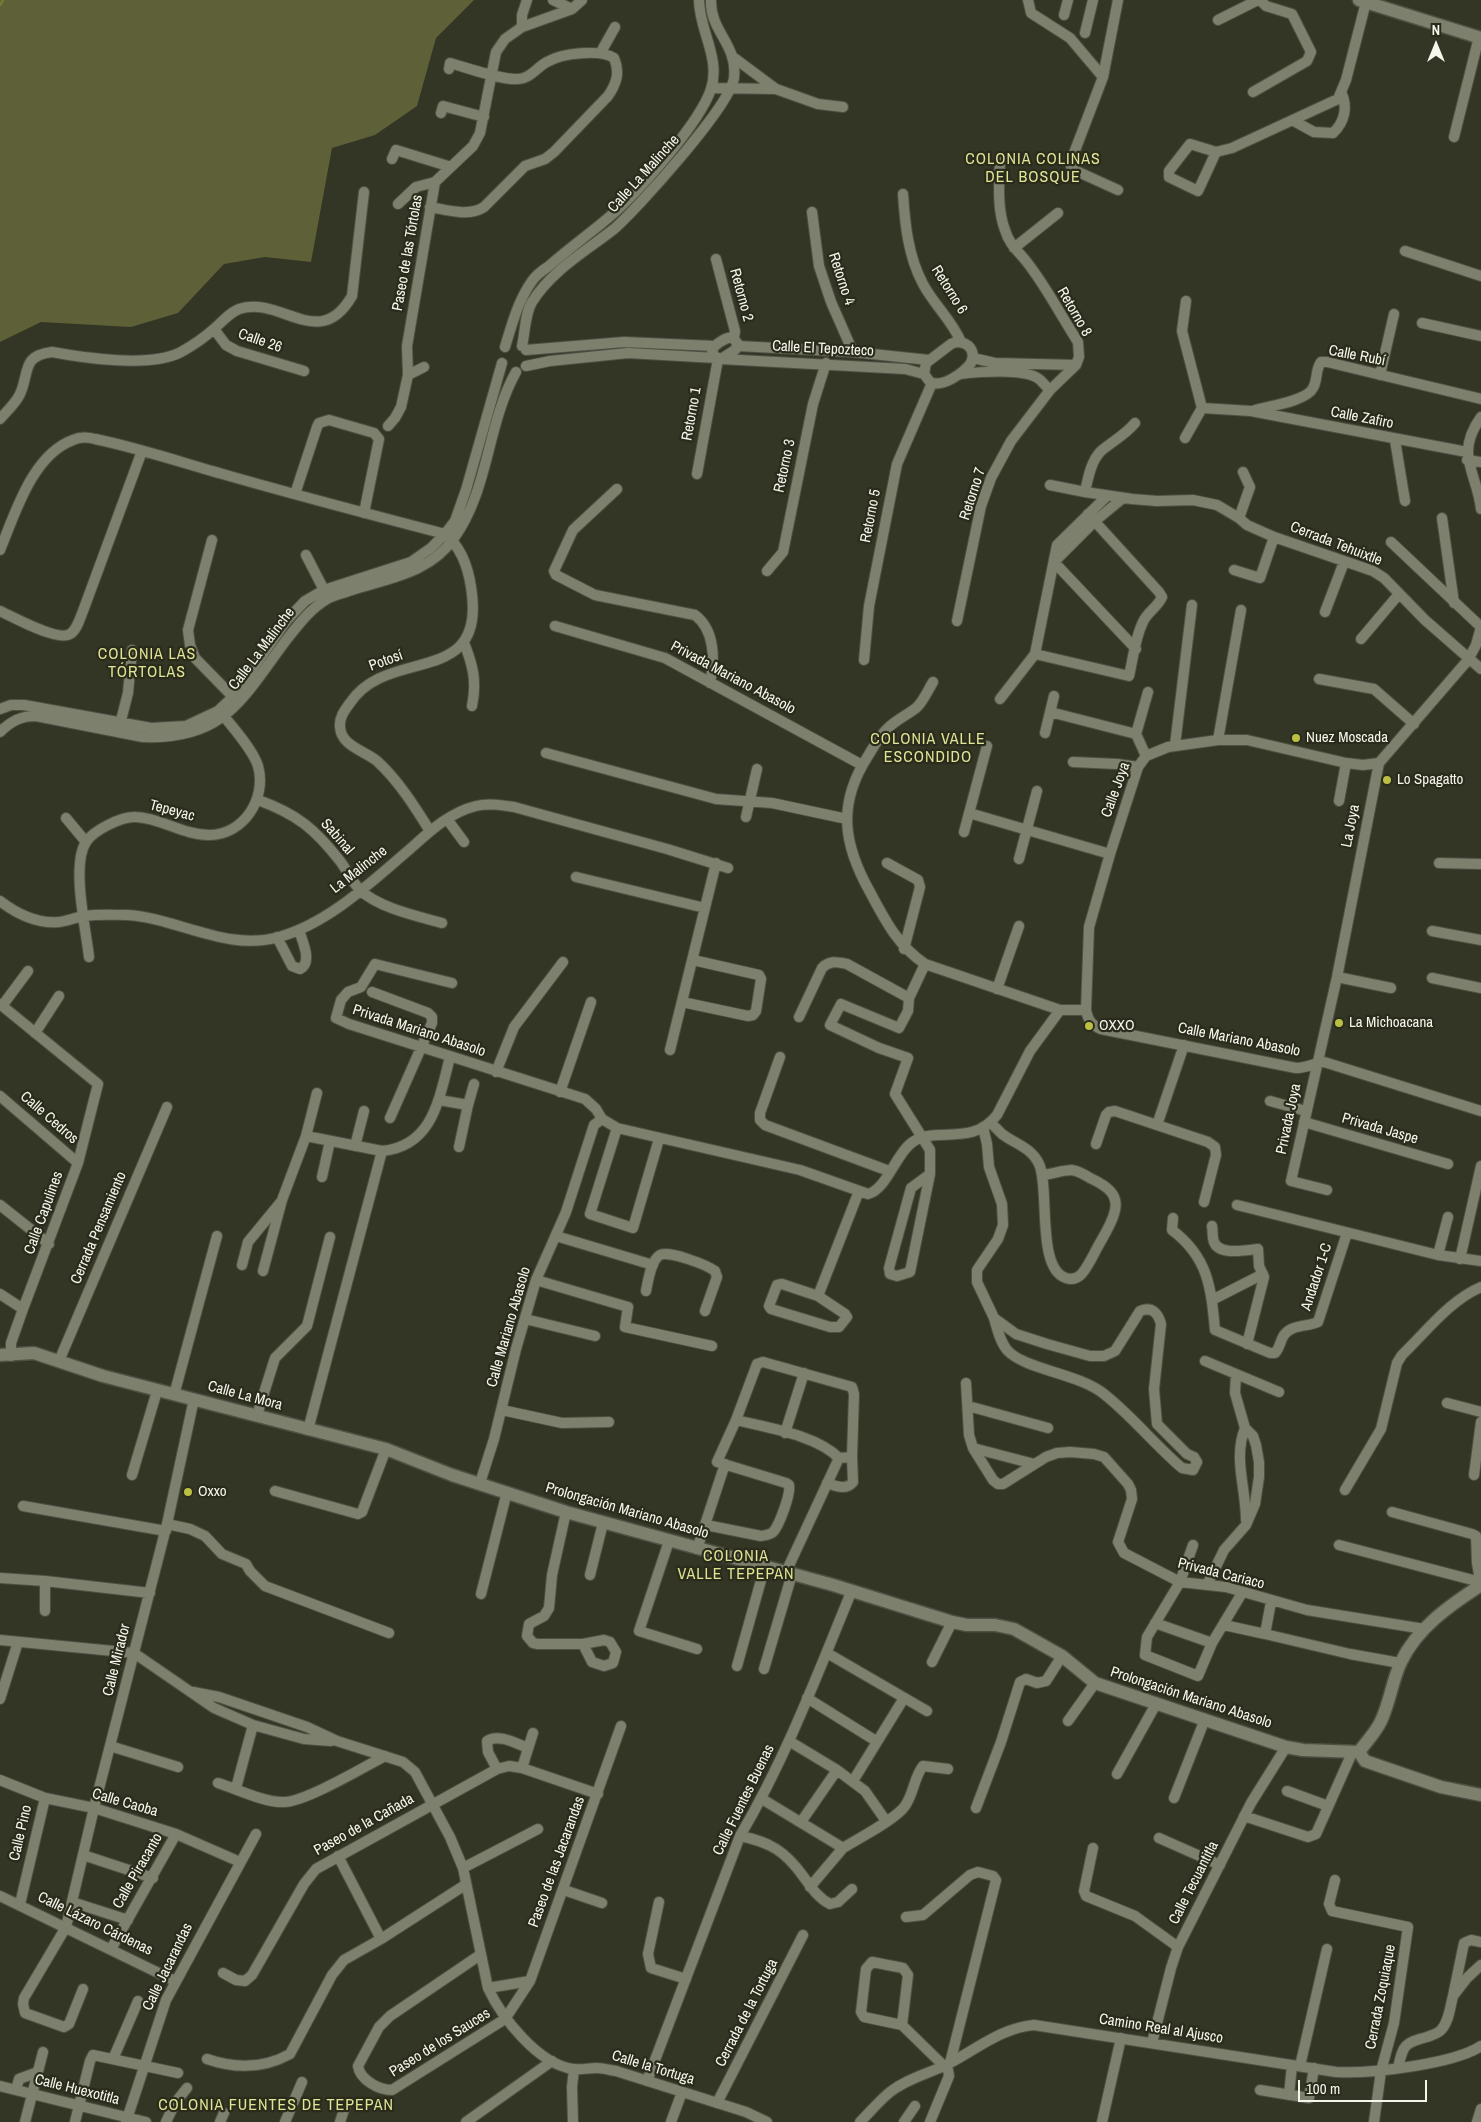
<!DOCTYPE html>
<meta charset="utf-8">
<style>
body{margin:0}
#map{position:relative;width:1481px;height:2122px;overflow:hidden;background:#333525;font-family:"Archivo Narrow",sans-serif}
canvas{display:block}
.north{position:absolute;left:1411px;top:20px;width:50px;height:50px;-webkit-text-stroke:4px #2a2b1b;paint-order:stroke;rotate:0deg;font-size:14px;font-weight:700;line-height:20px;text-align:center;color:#f5f6ec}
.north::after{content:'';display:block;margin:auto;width:18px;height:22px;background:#f5f6ec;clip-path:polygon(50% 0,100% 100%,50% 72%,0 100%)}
.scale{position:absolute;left:1298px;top:2080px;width:129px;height:22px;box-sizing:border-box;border:2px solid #f5f6ec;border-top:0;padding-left:6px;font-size:15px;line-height:18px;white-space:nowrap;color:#f5f6ec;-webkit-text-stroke:4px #2a2b1b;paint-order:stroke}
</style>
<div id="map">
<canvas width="1481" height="2122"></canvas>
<div class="north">N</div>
<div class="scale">100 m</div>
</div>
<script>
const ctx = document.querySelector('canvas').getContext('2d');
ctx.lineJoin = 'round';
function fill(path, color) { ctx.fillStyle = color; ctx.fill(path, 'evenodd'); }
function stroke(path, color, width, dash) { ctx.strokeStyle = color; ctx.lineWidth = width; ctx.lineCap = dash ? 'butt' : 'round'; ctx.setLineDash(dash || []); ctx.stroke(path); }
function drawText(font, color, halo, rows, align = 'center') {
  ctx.font = font + ' "Archivo Narrow",sans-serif'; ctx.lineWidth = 4.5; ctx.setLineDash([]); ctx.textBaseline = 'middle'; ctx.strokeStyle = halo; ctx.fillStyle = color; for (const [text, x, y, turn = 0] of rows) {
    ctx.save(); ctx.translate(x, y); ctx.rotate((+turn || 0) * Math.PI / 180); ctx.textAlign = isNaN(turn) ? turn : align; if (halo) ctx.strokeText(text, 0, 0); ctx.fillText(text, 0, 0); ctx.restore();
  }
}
fill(new Path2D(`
 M0 0H474L436 38 417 106 375 135 332 148 311 262 265 257 224 264 178 313 131 327 41 322 0 342Z`), '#5e6038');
stroke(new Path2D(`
 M0 5 3 0`), '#787b31', 2.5);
const minor = new Path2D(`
 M553 0 572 9
 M1028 0 1031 13 1070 38 1103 77
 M1118 0 1103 77 1071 161V166L1074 170 1118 190
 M1064 15 1068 0
 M1218 20 1258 0
 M522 27V15L527 0
 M1085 33 1093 0
 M601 52 615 27
 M733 57 776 89 818 104 843 107
 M711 88 776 89
 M1253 92 1307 61 1311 52 1292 14 1266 6 1260 0
 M441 113 443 106 484 117
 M1292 120 1314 132 1333 133C1345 122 1348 106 1341 92
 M1454 137 1479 37
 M1216 152 1198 191 1169 177V171L1190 144 1216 152 1232 148 1338 99 1346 80 1366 2
 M392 159 396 150 451 167
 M903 194C905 224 908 256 923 284 934 305 952 320 961 342
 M398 204 416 187 435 182
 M430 207C447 210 469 217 484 207L525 166 545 159 554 152 608 96C617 83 620 72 614 58 600 49 562 53 547 62 537 67 530 79 518 79 500 80 468 68 450 63L449 69
 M812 212 819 266 831 302 853 352
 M1014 248 1058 213
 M1405 251 1481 276
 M716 259 735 331 734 338
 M1422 323 1481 336
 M214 329 226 345 237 351 304 371
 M732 337 738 344 735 350 721 359 714 356 712 350C715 344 725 338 732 337Z
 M956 342C969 342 976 351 971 363 963 373 943 388 930 382L924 374 926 363 951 344Z
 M522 346C525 333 525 313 532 302 551 271 586 251 614 229 638 208 730 106 734 78 738 44 710 32 711 0
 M738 346 853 352 929 360
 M505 347C512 324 518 301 532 281 536 275 543 270 549 266 568 249 588 235 608 218 636 195 700 123 711 89 721 58 699 30 699 0
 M526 350 624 342 715 346
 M973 358 995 363 1076 365
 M721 359 905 369 924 374
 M526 366 550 361 628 353 716 358
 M960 374C978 372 1024 368 1039 379 1043 382 1046 387 1050 390
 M408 375 424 367
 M1380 375 1394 314
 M1202 408 1251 411 1467 452
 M1255 410C1269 406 1307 401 1313 388 1318 380 1315 370 1321 362H1327L1481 399
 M1481 417C1454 455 1477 472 1481 509
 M0 419C7 411 16 403 20 394 30 372 21 356 52 352 84 358 151 368 181 352 192 346 205 337 215 328 222 322 229 313 239 309 281 295 319 353 352 296L364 192
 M1135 423C1125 435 1113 441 1101 451 1091 461 1088 478 1085 492L1132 499 1157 501 1193 500 1217 505 1239 518 1247 525 1274 537 1373 571 1384 578 1425 620 1481 669
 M388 426 395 418 401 407 408 375 407 346 435 182 473 146 480 133 496 52 505 39 522 27 572 9 582 0
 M1185 438 1202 408 1182 331 1186 301
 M1395 440 1405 501
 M1467 460 1481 462
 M697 474 718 359
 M1050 485 1085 492
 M617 489 573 530 554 571 556 575 595 595 695 615C715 630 715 660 710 683
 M295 494 317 427 319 423 329 420 374 433 379 439 364 513
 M1239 518 1250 487 1243 472
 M1442 518 1454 603
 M212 540 188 630 190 645 195 658 237 701
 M1391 542 1481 627
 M0 550C15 514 32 455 73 440 79 437 88 437 95 439 139 448 183 463 226 475 299 496 372 515 445 534 461 547 468 567 471 587 488 690 388 645 350 703 345 710 339 717 340 727 341 746 365 751 377 761 398 780 415 807 430 831
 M306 555 324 590
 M1054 562 1136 649
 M1054 562 1095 521 1123 498
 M1234 570 1260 578 1274 537
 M767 571 783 552 813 404 826 363
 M0 611C13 617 58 642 70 634 77 630 80 618 83 611L142 451
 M1325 612 1344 562
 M957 621 981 506 991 478 1011 441 1050 390 1076 365 1079 357 1078 342C1061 316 1046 286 1026 261 1018 251 1009 244 1005 230 997 209 999 184 1000 162
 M555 626 665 658 862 765
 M1361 639 1399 594
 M464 643C473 665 477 682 472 706
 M1035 654 1129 676C1133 659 1135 638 1143 622 1147 612 1158 607 1162 597L1159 592 1088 514
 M864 660 869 606 897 464 932 383
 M1319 679 1374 689 1414 724
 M933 682C928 690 923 702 916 708 907 715 896 720 888 728 880 735 874 746 868 756 837 804 843 844 870 892 885 920 898 946 925 964L1060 1010
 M1000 699 1035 654 1057 545 1107 496
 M0 709 11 705H24L151 728 186 726 218 711 233 697 287 620 305 601 324 590 411 562 431 548 445 534 455 521 466 490 502 363
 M1050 712 1136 734
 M119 728 128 693 132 650
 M0 732C11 721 21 716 36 716L143 737C226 740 243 697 287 639 299 624 310 609 327 599 334 595 344 593 352 590 389 578 430 573 454 538 489 490 487 423 516 372
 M1045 733 1054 696
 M1218 740 1241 610
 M1175 745 1192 605
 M546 753 716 799 772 803 847 819
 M1146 756 1136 734 1148 692
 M1073 762 1117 764 1138 767
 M1379 763 1363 765 1346 763 1247 740H1218L1168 747 1146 756 1138 767 1110 854 1089 927 1086 1010C1088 1020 1091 1025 1101 1029L1296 1068C1307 1068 1314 1063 1324 1062L1481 1111
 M258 800C297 814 315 829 340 861 347 870 352 882 360 890 379 908 417 916 442 923
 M1339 801 1346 763
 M969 813 1110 854
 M746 817 757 769
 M66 818 86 842
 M447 819 464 842
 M964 832 987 746
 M1019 859 1037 791
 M887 863 918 880 920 887 904 949
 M1439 863 1481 864
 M576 877 705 908
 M0 901C17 914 37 924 59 922 68 921 76 917 85 916 99 914 113 915 127 915 178 918 226 952 279 937 329 923 371 882 410 849 429 832 450 812 476 806 488 803 501 805 514 807L667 849 728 868
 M1432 931 1481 940
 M277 937 292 966 300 969C313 962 302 941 299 930
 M89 957C86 929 71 865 86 842 94 830 122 816 136 817 161 818 183 835 209 835 244 835 267 798 258 766 253 750 232 726 221 713
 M925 964 909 998 908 1011 899 1028 841 1004 830 1025 879 1048 908 1058 895 1094 930 1150V1174L910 1272 897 1276 890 1274 889 1268 911 1188 930 1174
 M1337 977 1391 988
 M1432 978 1481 988
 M452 983 375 964 361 987 348 992 341 1000 336 1018 349 1024 585 1099 596 1109 602 1119
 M997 989 1019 926
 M372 992 428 1013 432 1017V1023L390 1118
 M682 1002 748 1016 753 1015 756 1011 761 979 759 975 693 960
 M0 1004 98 1084 78 1163 23 1309 11 1343V1356
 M2 1006 28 971
 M799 1017 822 968C830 960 837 962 847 964L909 998
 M35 1033 59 996
 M670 1050 716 863
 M780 1057 760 1113V1120L765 1125 889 1171
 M496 1072 514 1027 563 962
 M560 1092 591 1002
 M0 1096 78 1163
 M439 1100 468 1105 459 1147
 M1270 1101 1306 1111
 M468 1105 474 1084
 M1304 1122 1448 1164
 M991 1123C994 1126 998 1130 1002 1134 1015 1144 1031 1147 1039 1164 1050 1187 1036 1269 1066 1278 1081 1283 1087 1266 1094 1254 1100 1241 1110 1228 1114 1214 1121 1194 1105 1185 1090 1178 1085 1175 1079 1171 1072 1170 1063 1170 1052 1174 1042 1175
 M1157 1125 1208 1142 1215 1147 1216 1155 1204 1202
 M983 1127 987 1144 989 1167 1002 1204 1003 1225 998 1239 977 1270V1282L994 1318 1016 1334 1047 1344 1090 1356H1104L1115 1351 1140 1311C1152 1306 1158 1313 1161 1324L1154 1389 1157 1424 1187 1454 1194 1457 1197 1462 1193 1470 1182 1468C1155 1445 1132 1416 1104 1394 1078 1373 1025 1370 1007 1350 1000 1341 997 1329 994 1318
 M617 1128 590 1214 633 1228 659 1139
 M306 1136 382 1151
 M1096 1144 1106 1115 1109 1112 1115 1111 1157 1125 1184 1045
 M355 1146 364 1111
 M322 1177 330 1141
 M1327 1190 1291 1181 1337 977 1379 763 1468 660 1476 645 1481 627
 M0 1205 49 1244
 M1237 1205 1438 1255 1481 1261
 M1173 1218 1172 1230C1208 1257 1211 1287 1215 1330L1270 1353H1275C1280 1348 1280 1341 1284 1335 1292 1324 1308 1327 1318 1322L1347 1233
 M1212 1226C1213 1231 1212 1237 1214 1242 1219 1256 1247 1250 1258 1249L1259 1266 1264 1277 1247 1344
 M556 1236 653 1265
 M1438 1255 1448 1217
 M1460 1259 1481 1166
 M242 1265 248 1242 280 1203
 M263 1271 282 1200 306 1136 317 1093
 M536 1280 628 1307 625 1327 712 1346
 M646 1291C648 1281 651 1260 660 1255 668 1250 707 1265 715 1271L717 1277 705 1311
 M0 1294 23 1309
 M818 1296 845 1314 847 1317 839 1327H830L771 1309 769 1306 777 1285 782 1284 818 1296 859 1191
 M1212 1300 1263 1274
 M525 1319 595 1336
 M59 1361 167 1107
 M1205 1361 1279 1392
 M966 1383 969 1435 973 1448 993 1480 998 1484H1003L1046 1457 1057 1453 1070 1452 1094 1454 1104 1457 1128 1484 1131 1490 1132 1499 1118 1542 1124 1553 1180 1582 1226 1587 1307 1610 1424 1629
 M174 1395 217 1236
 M1447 1403 1481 1412
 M968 1406 1048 1428
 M502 1410 562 1423 609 1422
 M257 1415 275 1358 307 1326 330 1237
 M1245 1428C1233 1458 1246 1488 1246 1520
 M308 1430 382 1151C433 1146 439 1099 450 1057
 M785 1433 804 1373
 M973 1448 1034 1464
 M132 1475 157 1391
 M1474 1475 1481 1422
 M480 1483 494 1439 516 1349 536 1280 566 1212 594 1125 602 1119 617 1128 800 1170 868 1194C886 1189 894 1159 909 1145 932 1123 970 1149 997 1115L1030 1051 1060 1010H1086
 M827 1483C836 1486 846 1491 853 1482L852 1457
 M1345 1490 1381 1429 1397 1363 1402 1355C1426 1332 1450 1300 1481 1287
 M275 1491 358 1514 362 1512 386 1449
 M23 1506 166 1531
 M566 1512 552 1575 549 1608 544 1616 529 1624 527 1636 533 1643 538 1644H583L604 1640 610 1642 616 1652 613 1663 604 1666 592 1662 583 1644
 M1392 1512 1472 1534 1476 1536 1477 1563 1481 1585
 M167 1524 190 1529 205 1536 222 1554 246 1564 250 1571 265 1586 389 1633
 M706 1525 761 1536C765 1535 770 1535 773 1532 779 1526 791 1494 789 1485L786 1483 717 1462 736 1420 757 1364 763 1362 852 1387 854 1394 852 1457 839 1458C816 1435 768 1428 736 1420
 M669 1541 639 1631 697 1649
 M1193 1545 1180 1582 1147 1637 1145 1655 1198 1676 1212 1643 1242 1593
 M1339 1545 1480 1582
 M697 1549 725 1464
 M786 1572 839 1458
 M590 1575 603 1523
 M0 1578 45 1581 150 1593
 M1207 1585 1224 1550 1246 1525 1255 1504 1259 1477V1462L1256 1445 1253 1436 1245 1428 1235 1393 1236 1374
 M481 1594 507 1492
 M1271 1602 1265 1634 1350 1654 1400 1663
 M45 1611V1581
 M1155 1623 1212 1643
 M1224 1625 1265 1634
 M0 1640 134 1653 214 1708 253 1725 304 1739 331 1741
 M827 1653 927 1711
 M932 1662 952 1622
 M737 1666 765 1566
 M764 1669 792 1574
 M193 1692 219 1697 307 1727 337 1741 403 1762 415 1772 450 1837 463 1868 488 1988C502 2018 538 2064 573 2069 581 2070 589 2068 597 2068 603 2068 609 2070 616 2071L746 2112 767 2122
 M807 1698 876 1741
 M0 1699 18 1642
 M1068 1721 1095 1683
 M789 1741 837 1770 865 1791 886 1821
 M110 1746 178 1767
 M522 1768 533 1733
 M497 1769 488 1752 487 1741C498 1733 517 1744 528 1748
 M1117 1774 1156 1704
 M0 1780 45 1798 94 1808 176 1834 240 1862
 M853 1781 904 1698
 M218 1783C237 1789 265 1803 284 1802 305 1802 364 1767 385 1756
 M236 1788 253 1725
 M1287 1791 1328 1806
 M1174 1798 1205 1719
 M762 1799 843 1848C859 1838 895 1820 905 1806 914 1793 914 1777 923 1766L948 1769
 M976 1808 1001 1742 1020 1682 1026 1679 1037 1683 1046 1681 1062 1656
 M1244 1816 1308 1837 1316 1834 1352 1753
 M801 1822 837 1770
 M740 1836C770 1842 785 1851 803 1876 811 1887 818 1898 830 1904L838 1902 852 1889
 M1159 1838 1220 1865
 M1093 1848 1084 1891 1086 1896 1135 1916 1178 1947
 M83 1855 153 1878
 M338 1856 381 1939
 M463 1868 538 1829
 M1335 1880 1329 1904 1332 1911 1408 1927 1394 2023 1381 2071 1374 2122
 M810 1887 843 1848
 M564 1890 602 1903
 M0 1896 175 1981
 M72 1902 128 1920
 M659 1902 648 1954 651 1968 686 1979
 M20 1904 45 1798
 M906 1917 923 1915 970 1875 978 1872 993 1876 996 1880 950 2063
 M1481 1942 1471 1940 1464 1943 1453 1996 1467 1978 1481 1965
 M111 1949 176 1834
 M480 1955 390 2016 379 2027 358 2066C360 2080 379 2090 392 2090L505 2019 530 1981 621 1726
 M872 1962 903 1968 908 1975 902 2025 864 2017 861 2012 866 1969Z
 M223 1973 236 1980 245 1981 252 1975 304 1884 316 1869 497 1769 509 1766 522 1768 598 1794
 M488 1988 530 1981
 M83 1989 69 2024 64 2027 25 2013 23 2004 24 1998 66 1927 94 1808 167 1524 194 1399
 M902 2025 948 2070 949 2076 930 2122
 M1152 2043 1171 1968 1178 1947 1251 1803 1286 1747
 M113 2059 138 2001
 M207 2059C236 2069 263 2069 290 2054L332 1975 344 1960 381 1939 465 1885
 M1300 2066 1327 1949
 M1398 2068C1403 2045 1404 2043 1427 2037 1432 2035 1437 2034 1441 2030 1449 2022 1450 2007 1453 1996
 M647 2081 740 1836C786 1758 818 1673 852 1590
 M0 2086 146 2122
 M16 2090 19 2079 38 2072
 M1260 2090 1309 2098 1314 2068
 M1289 2095 1292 2065
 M717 2103 803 1935
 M25 2122 43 2052
 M75 2122 90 2061 93 2055 178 2073
 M126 2122 166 2000 256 1834
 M166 2122 175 2103 187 2088
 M220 2122 224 2113
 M285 2122 302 2082
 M340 2122 346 2104
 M466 2122 552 2061
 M573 2122 572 2087 574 2069
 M671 2122 682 2092
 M860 2122C870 2112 879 2101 890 2092 908 2078 928 2074 948 2064 977 2049 1001 2028 1034 2025L1336 2072C1370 2074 1454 2064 1481 2046
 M904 2122 915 2106
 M1102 2122 1121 2038
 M1477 2122 1481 2109`);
const tertiary = new Path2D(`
 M1359 0 1481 38
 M0 1355 34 1353 103 1376 386 1449 452 1475 566 1512 833 1585 952 1622 967 1625H995L1014 1629 1062 1656 1095 1683 1286 1747 1303 1750 1359 1752
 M1359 1752C1366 1742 1376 1732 1381 1721 1390 1702 1392 1681 1401 1662 1417 1628 1450 1605 1481 1585
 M1359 1752 1365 1761 1441 1787 1481 1795`);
stroke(minor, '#4f5043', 12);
stroke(tertiary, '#4f5043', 15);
stroke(minor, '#7e806e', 10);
stroke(tertiary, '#7e806e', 12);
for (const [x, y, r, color] of [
 [1296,738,5,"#bbc044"],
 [1387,780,5,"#bbc044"],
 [1339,1023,5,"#bbc044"],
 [1089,1026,5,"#bbc044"],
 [188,1492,5,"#bbc044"]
]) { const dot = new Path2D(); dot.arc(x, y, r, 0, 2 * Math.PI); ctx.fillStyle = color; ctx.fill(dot); stroke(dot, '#2a2b1b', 2); }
drawText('15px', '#f5f6ec', '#2a2b1b', [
 ["Calle La Malinche",644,174,-48],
 ["Paseo de las Tórtolas",408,253,-80],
 ["Retorno 4",841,279,72],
 ["Retorno 6",949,290,58],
 ["Retorno 2",741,295,75],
 ["Retorno 8",1074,312,60],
 ["Calle 26",260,341,19],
 ["Calle El Tepozteco",823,349,3],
 ["Calle Rubí",1357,356,11],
 ["Retorno 1",692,414,-80],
 ["Calle Zafiro",1362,418,11],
 ["Retorno 3",785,466,-78],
 ["Retorno 7",973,494,-72],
 ["Retorno 5",871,516,-79],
 ["Cerrada Tehuixtle",1336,544,21],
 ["Calle La Malinche",262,649,-53],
 ["Potosí",386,661,-20],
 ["Privada Mariano Abasolo",733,678,28],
 ["Calle Joya",1116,790,-70],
 ["Tepeyac",172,811,15],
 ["La Joya",1351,826,-79],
 ["Sabinal",337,837,49],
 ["La Malinche",359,870,-38],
 ["Privada Mariano Abasolo",419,1031,18],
 ["Calle Mariano Abasolo",1239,1040,11],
 ["Calle Cedros",49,1118,41],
 ["Privada Joya",1289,1119,-78],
 ["Privada Jaspe",1380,1129,16],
 ["Calle Capulines",44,1213,-70],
 ["Cerrada Pensamiento",99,1228,-67],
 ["Andador 1-C",1317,1277,-72],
 ["Calle Mariano Abasolo",509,1327,-74],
 ["Calle La Mora",245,1396,15],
 ["Prolongación Mariano Abasolo",627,1511,16],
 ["Privada Cariaco",1221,1574,14],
 ["Calle Mirador",117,1660,-76],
 ["Prolongación Mariano Abasolo",1191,1698,18],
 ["Calle Fuentes Buenas",744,1800,-64],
 ["Calle Caoba",125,1803,16],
 ["Paseo de la Cañada",364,1825,-29],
 ["Calle Pino",21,1833,-77],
 ["Paseo de las Jacarandas",557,1862,-70],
 ["Calle Piracanto",138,1871,-60],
 ["Calle Tecuantitla",1194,1883,-63],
 ["Calle Lázaro Cárdenas",95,1924,26],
 ["Calle Jacarandas",168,1967,-64],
 ["Cerrada Zoquiaque",1381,1997,-79],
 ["Cerrada de la Tortuga",747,2013,-63],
 ["Camino Real al Ajusco",1161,2029,9],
 ["Paseo de los Sauces",440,2043,-32],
 ["Calle la Tortuga",653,2068,17],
 ["Calle Huexotitla",77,2090,14]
]);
drawText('15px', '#f5f6ec', '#2a2b1b', [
 ["Nuez Moscada",1306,738],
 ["Lo Spagatto",1397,780],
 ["La Michoacana",1349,1023],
 ["OXXO",1099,1026],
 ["Oxxo",198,1492]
], 'left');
ctx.letterSpacing = '1px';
drawText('16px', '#dfe496', '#2a2b1b', [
 ["COLONIA COLINAS",1033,160],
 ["DEL BOSQUE",1033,178],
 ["COLONIA LAS",147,655],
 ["TÓRTOLAS",147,673],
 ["COLONIA VALLE",928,740],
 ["ESCONDIDO",928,758],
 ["COLONIA",736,1557],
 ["VALLE TEPEPAN",736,1575],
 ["COLONIA FUENTES DE TEPEPAN",276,2106]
]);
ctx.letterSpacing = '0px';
</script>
